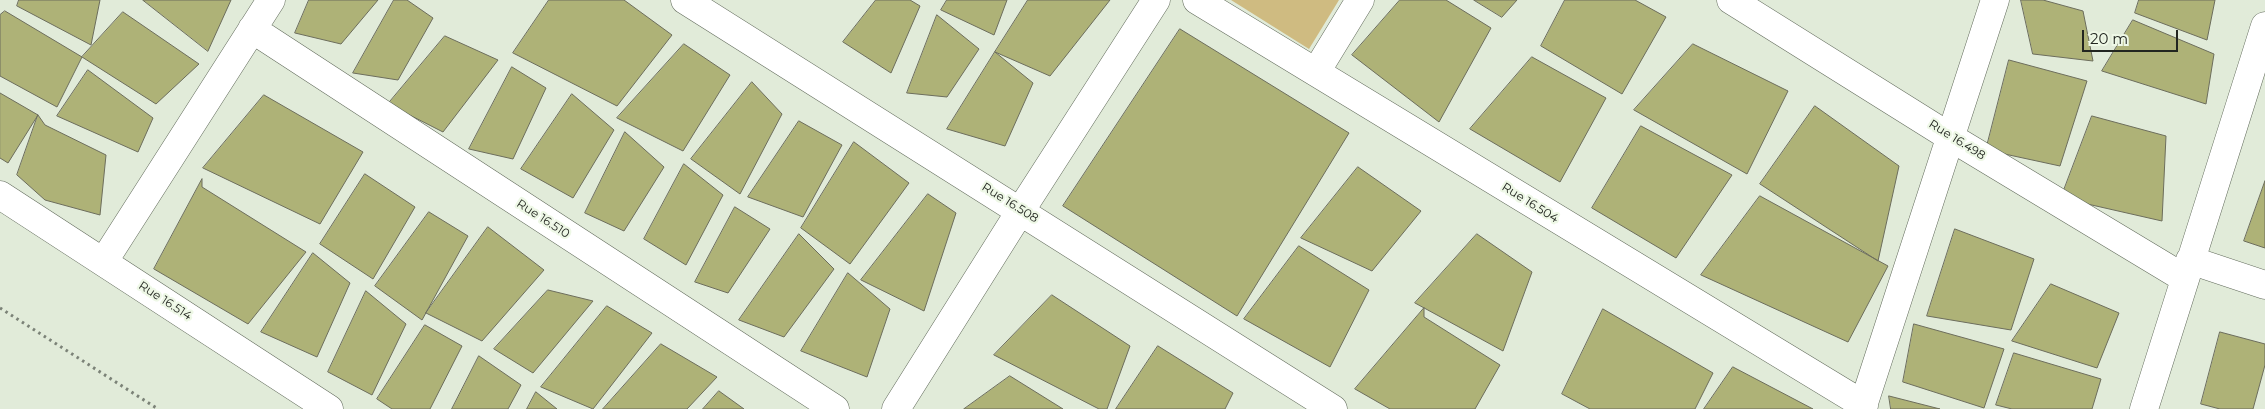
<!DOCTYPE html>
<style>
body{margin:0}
#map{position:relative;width:2265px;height:409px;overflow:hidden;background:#e1ebd9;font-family:Montserrat,sans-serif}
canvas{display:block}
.scale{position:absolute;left:2082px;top:30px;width:96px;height:22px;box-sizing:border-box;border:2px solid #222620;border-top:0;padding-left:6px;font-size:15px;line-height:18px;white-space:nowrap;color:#222620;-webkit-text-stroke:4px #eef8e6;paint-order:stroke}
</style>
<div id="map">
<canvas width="2265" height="409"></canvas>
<div class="scale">20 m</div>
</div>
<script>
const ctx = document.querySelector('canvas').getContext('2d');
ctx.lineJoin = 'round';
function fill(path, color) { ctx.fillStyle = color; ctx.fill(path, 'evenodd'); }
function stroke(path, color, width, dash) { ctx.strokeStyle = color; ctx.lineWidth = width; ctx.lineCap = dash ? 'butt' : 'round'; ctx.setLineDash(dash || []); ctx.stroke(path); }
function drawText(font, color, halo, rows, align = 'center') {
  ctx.font = font + ' Montserrat,sans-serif'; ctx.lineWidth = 4.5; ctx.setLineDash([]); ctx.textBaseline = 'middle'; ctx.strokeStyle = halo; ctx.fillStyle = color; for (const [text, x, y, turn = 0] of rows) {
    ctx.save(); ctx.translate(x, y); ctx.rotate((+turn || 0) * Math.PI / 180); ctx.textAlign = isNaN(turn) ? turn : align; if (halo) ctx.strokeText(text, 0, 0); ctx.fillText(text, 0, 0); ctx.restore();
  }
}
fill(new Path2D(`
 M1231 0H1339L1309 49Z`), '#cfbb81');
const building = new Path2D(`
 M19 0H100L91 45 17 6Z
 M143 0H231L208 51Z
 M309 0H378L341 44 295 33Z
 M394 0H407L433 18 398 80 353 73Z
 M549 0H624L672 35 617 106 513 53Z
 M876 0H910L920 6 891 73 843 42Z
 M947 0H1007L994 35 941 10Z
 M1028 0H1110L1050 76 995 52Z
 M1400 0H1446L1491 28 1439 122 1352 55Z
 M1474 0H1517L1502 17Z
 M1565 0H1635L1666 17 1622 94 1541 46Z
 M2021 0H2043L2083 11 2093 61 2033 54Z
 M2139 0H2215L2207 40 2135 13Z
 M5 11 82 57 57 107 0 76V15Z
 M123 12 199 64 156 104 82 57Z
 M937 15 979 49 947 97 907 93Z
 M2133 20 2214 54 2206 104 2102 71Z
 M1180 29 1349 133 1237 316 1063 206Z
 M445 36 498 60 443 132 388 104Z
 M684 44 730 75 683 151 617 118Z
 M1693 44 1788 91 1747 174 1634 110Z
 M995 52 1033 83 1005 146 947 129Z
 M1532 57 1606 98 1560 182 1470 129Z
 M2009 60 2087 81 2060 166 1986 150Z
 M512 67 546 88 513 159 469 149Z
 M88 70 153 118 138 152 57 116Z
 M752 82 782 114 740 194 691 159Z
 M0 93 38 115 8 163 0 158Z
 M572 94 614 130 573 198 521 169Z
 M264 95 363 152 320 224 203 168Z
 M1815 106 1899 166 1878 261 1760 184Z
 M38 115 45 125 106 155 100 215 45 200 17 175Z
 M2092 116 2166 136 2162 221 2061 198Z
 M799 121 842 145 803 217 748 197Z
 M1641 126 1732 175 1676 258 1592 208Z
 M625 132 664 167 624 231 585 213Z
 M854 142 909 183 850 264 801 228Z
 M684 164 723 195 686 265 644 239Z
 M1358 167 1421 211 1372 271 1301 238Z
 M365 174 415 207 373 279 320 244Z
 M202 179V187L306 252 248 324 154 269Z
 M2265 181V248L2244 241Z
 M928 194 956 213 924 311 861 280Z
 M1760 196 1888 266 1848 342 1701 275Z
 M735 207 770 229 728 293 695 282Z
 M429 212 468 236 422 320 375 286Z
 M488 227 544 270 482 341 426 313Z
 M1955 229 2034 259 2011 330 1927 316Z
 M799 234 834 269 784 337 739 320Z
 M1477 234 1532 272 1503 351 1415 303Z
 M1299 246 1369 290 1330 367 1244 319Z
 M313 253 350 283 317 357 261 332Z
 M848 273 890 309 867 377 801 351Z
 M2051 284 2119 313 2097 368 2012 341Z
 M548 290 593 301 533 373 494 349Z
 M366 291 406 324 372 395 328 372Z
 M1052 295 1130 346 1107 409H1099L994 355Z
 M607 306 652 333 593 409 541 387Z
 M1424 308V317L1500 365 1475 409H1390L1355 389Z
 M1603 309 1713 373 1695 409H1590L1562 394Z
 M1914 324 2004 349 1984 408 1903 382Z
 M425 325 462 346 430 409H392L377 399Z
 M2220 332 2265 344V365L2253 409H2220L2201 404Z
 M661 344 717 377 687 409H603Z
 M1158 346 1233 393 1225 409H1116Z
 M2014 353 2101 379 2092 409H2012L1996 405Z
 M479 356 521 385 508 409H452Z
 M1733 367 1813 409H1704Z
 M1010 376 1063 409H964Z
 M719 391 744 409H703Z
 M536 392 557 409H527Z
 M1889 396 1940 409H1891Z`);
fill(building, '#aeb277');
stroke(building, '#6c6d5c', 1);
const minor = new Path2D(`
 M685 0 1333 409
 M1197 0 1864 405
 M1731 0 1950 137 2184 278
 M252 29 835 409
 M1316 72 1360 0
 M0 195 329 409
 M2190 260 2265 285
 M104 261 271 0
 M896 409 1021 210 1156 0
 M1862 409 1995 0
 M2144 409 2265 26`);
stroke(minor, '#626b5c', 29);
stroke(new Path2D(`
 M0 308 158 409`), '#7b8277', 3, [2.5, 4]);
stroke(minor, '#fff', 28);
drawText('12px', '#222620', '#eef8e6', [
 ["Rue 16.498",1957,140,32],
 ["Rue 16.508",1010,203,32],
 ["Rue 16.504",1530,203,32],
 ["Rue 16.510",543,219,33],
 ["Rue 16.514",165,301,33]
]);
</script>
